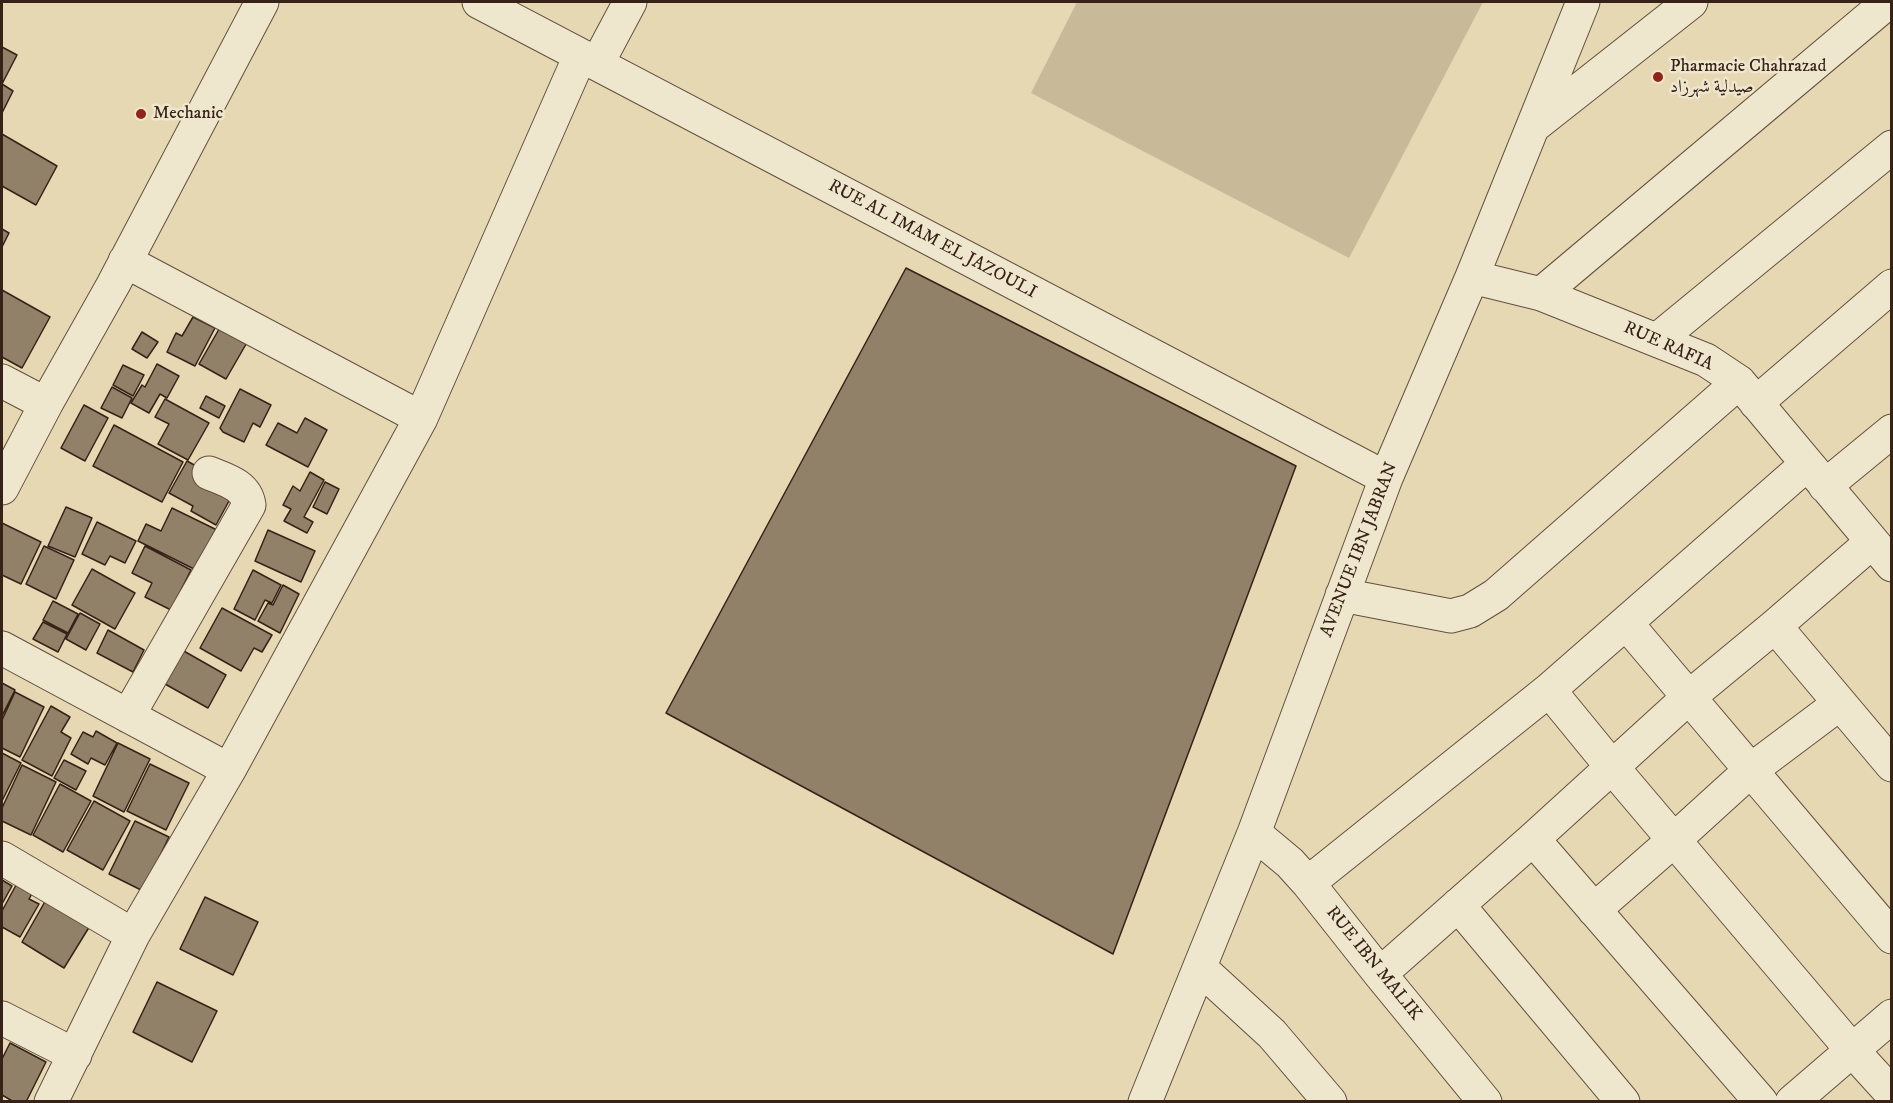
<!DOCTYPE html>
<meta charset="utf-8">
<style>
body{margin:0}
#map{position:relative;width:1893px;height:1103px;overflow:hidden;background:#e6d8b3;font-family:"IM FELL DW Pica",serif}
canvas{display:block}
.frame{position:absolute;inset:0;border:3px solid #372218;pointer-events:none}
</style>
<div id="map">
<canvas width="1893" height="1103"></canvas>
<div class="frame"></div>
</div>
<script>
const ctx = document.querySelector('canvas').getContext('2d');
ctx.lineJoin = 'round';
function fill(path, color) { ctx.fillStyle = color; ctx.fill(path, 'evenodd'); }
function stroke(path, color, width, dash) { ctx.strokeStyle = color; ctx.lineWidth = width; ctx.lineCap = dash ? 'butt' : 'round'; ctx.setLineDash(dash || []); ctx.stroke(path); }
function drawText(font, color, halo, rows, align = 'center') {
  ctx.font = font + ' "IM FELL DW Pica",Amiri,serif'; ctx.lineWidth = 5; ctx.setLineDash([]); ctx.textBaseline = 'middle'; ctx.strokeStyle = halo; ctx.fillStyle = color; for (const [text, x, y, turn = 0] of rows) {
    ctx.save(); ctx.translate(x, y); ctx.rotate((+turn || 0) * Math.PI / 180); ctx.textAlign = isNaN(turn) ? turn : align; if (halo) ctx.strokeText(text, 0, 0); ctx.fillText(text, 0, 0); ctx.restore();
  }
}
fill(new Path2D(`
 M1077 2H1483L1349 258 1031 93Z`), '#c8b999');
const building = new Path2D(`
 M2 47 17 55 2 84Z
 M2 84 13 91 2 113Z
 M2 134 57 166 36 205 2 186Z
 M2 229 9 233 2 247Z
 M906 268 1296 466 1113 954 666 713Z
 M2 290 50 317 22 368 2 357Z
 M193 317 215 328 195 366 167 352 176 333 182 336Z
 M222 324 249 339 226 379 199 364Z
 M142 332 158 342 147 358 132 349Z
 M157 364 179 376 167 398 160 394 149 413 131 403 142 385 145 387Z
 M123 365 144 375 133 396 113 385Z
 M112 387 132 398 122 418 101 408Z
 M240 389 271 405 260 427 253 423 244 442 223 432 220 428Z
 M206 396 225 406 219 418 200 408Z
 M165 399 209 423 188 460 158 444 169 424 155 417Z
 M84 405 108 418 85 461 61 448Z
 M305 418 327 430 308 467 266 445 278 423 297 433Z
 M114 425 183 462 162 502 93 466Z
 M187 461 236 488 216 525 191 511 193 506 169 493Z
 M310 472 324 480 304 517 313 522 307 533 284 521 291 509 283 505 293 486 300 491Z
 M325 482 339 489 327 514 313 507Z
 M66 507 92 518 75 557 48 546Z
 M172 508 217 530 198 571 138 541 146 524 161 531Z
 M97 522 136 541 125 563 110 556 105 565 82 554Z
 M2 523 41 542 21 584 2 575Z
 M268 530 315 551 301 582 255 561Z
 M44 546 74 560 56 599 26 584Z
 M145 546 191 570 171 610 145 597 152 583 132 573Z
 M92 569 135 593 115 629 72 605Z
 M253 570 281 585 272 603 265 600 255 620 234 609Z
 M283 585 299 594 280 633 258 621 268 603 273 605Z
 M53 601 78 614 68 633 43 620Z
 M222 608 272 635 262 652 254 648 241 671 200 648Z
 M80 613 100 624 86 650 66 639Z
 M43 622 67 634 58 652 33 639Z
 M108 630 144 650 133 672 97 653Z
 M175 646 226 675 208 708 156 679Z
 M2 683 15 690 2 716Z
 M15 692 44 707 20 757 2 748V720Z
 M51 706 70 717 61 732 71 738 52 776 22 760Z
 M96 731 117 743 105 765 91 758 88 764 71 754 83 732 93 737Z
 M118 743 150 759 124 812 93 796Z
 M2 753 21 763 2 801Z
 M64 760 86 771 76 790 54 778Z
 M150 764 189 783 166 830 127 811Z
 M22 765 56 782 31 835 2 821V808Z
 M60 784 91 801 63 852 33 835Z
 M94 801 130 821 103 870 67 850Z
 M135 821 169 837 143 891 109 874Z
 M22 874 38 883 29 899 39 904 20 937 2 927V911Z
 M2 880 12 886 2 904Z
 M51 891 96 916 64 968 22 942Z
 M205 897 258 922 233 975 180 949Z
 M157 982 217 1011 192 1062 133 1032Z
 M10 1043 46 1062 26 1102H14L2 1095V1059Z`);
fill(building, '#928169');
stroke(building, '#372218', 1.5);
const minor = new Path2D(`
 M479 2 1386 478
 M597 64 630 2
 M1535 125 1691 2
 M125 261 421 418
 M1472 277 1541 294 1706 360 1739 382 1892 565
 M1541 294 1888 2
 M1657 340 1892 147
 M2 381 46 404
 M1756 403 1892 286
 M1825 486 1892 431
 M2 488 46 404 113 285 262 2
 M1342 595 1451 616 1470 611 1496 595 1739 382
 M1626 623 1892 937
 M1775 626 1892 765
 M2 648 229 770
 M1549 690 1612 767 1852 1050 1892 1094
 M128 716 249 505C246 485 226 480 209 473
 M1254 833 1290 863 1308 883 1380 974 1485 1102
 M1533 839 1761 1102
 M2 858 133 935
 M1308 883 1549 690 1807 464
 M1458 905 1623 1102
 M1594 910 1674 840 1751 770 1839 704
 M1200 968 1272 1034 1330 1102
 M1380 974 1533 839 1689 697 1775 626 1872 542
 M2 1018 75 1055
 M51 1102 133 935 229 770 421 418 580 56
 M1145 1102 1254 833 1386 478 1472 277 1583 2
 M1792 1102 1892 1016`);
stroke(minor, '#63503f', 35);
stroke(minor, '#efe6ce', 33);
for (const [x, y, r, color] of [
 [1658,77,6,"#8f2418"],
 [141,114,6,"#8f2418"]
]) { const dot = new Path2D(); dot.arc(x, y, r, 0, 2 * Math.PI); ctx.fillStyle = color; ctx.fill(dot); stroke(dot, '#efe6ce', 2); }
drawText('18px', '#372218', '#efe6ce', [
 ["Pharmacie Chahrazad",1670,67],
 ["صيدلية شهرزاد",1670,88],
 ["Mechanic",153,114]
], 'left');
drawText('18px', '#372218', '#efe6ce', [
 ["RUE AL IMAM EL JAZOULI",932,240,28],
 ["RUE RAFIA",1668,347,24],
 ["AVENUE IBN JABRAN",1360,550,-69],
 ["RUE IBN MALIK",1373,964,51]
]);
</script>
